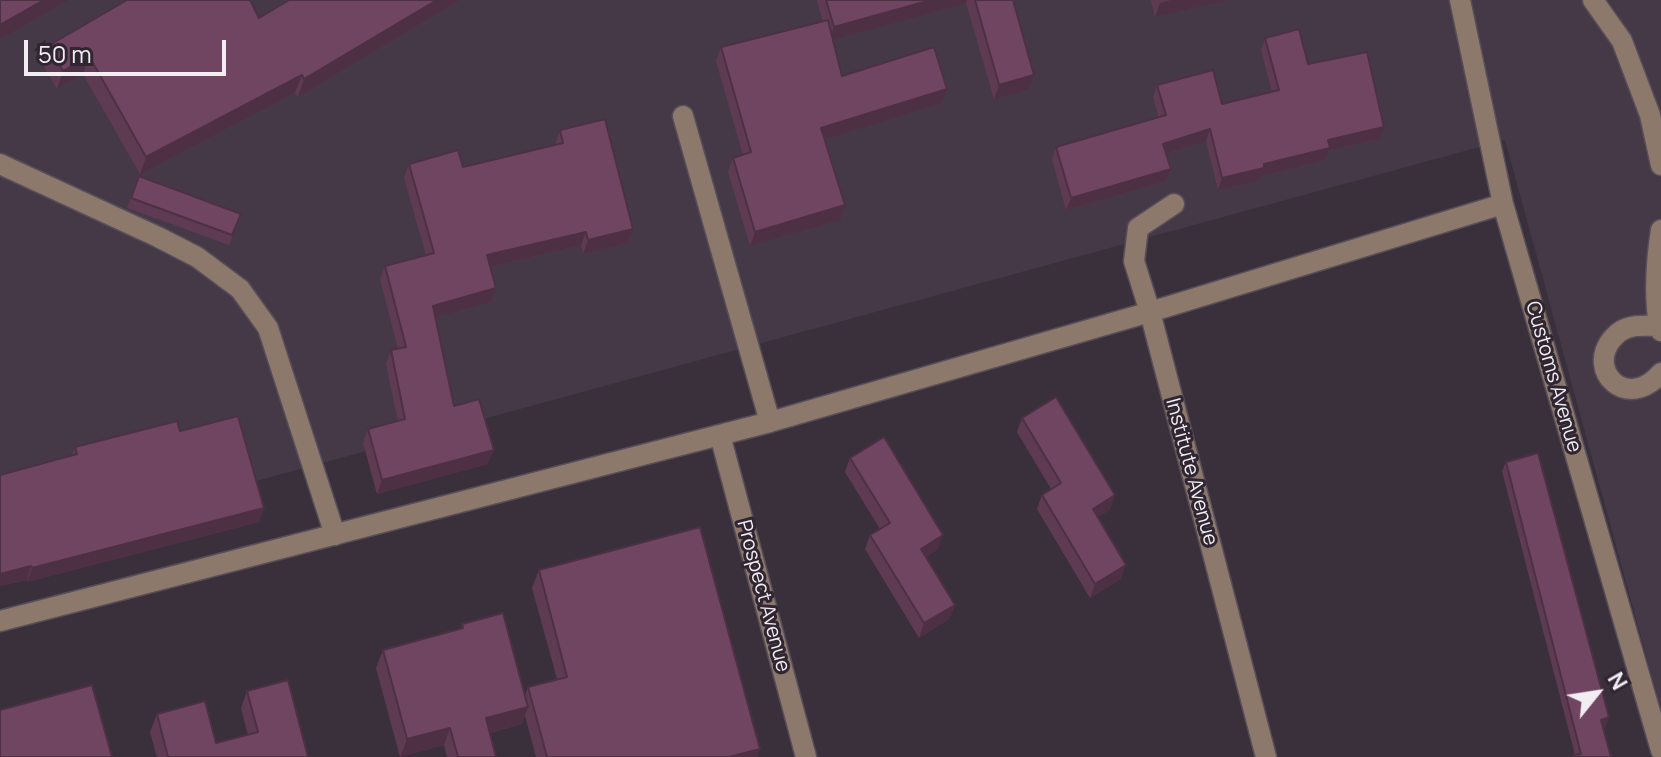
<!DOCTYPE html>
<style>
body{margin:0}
#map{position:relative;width:1661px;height:757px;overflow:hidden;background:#39303b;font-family:Manrope,sans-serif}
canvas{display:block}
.north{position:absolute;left:1557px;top:653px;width:80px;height:80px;-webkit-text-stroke:6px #2f2631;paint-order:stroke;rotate:60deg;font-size:22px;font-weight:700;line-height:32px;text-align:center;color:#f2ecf3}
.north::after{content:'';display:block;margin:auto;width:28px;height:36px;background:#f2ecf3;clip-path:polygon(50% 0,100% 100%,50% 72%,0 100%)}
.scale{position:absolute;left:24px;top:40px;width:202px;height:36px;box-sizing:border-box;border:4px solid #f2ecf3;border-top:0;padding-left:10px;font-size:24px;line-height:28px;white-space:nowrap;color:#f2ecf3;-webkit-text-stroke:6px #2f2631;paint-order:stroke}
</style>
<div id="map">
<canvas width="1661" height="757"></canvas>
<div class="north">N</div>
<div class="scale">50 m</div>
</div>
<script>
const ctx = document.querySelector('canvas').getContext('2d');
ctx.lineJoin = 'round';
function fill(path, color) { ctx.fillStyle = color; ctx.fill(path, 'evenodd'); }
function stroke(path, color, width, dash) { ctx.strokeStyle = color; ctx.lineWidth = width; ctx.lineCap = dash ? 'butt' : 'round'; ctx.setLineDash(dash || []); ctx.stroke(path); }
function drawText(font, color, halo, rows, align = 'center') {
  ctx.font = font + ' Manrope,sans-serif'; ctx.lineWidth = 6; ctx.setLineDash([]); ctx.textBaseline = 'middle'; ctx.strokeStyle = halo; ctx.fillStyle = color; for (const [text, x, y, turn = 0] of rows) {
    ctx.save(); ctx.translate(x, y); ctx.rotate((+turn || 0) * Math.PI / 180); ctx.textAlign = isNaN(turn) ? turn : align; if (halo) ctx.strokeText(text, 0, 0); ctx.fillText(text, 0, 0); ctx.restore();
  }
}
fill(new Path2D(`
 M0 0H1661V710L1505 140 0 551Z`), '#453948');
const minor = new Path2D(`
 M1460 0 1503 204 1661 750
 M1593 0 1622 41 1650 115 1661 165
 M683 116 770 422
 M0 164 158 237 197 257 240 289 268 328 335 535
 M1174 204 1138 228 1134 261 1150 312 1266 757
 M1661 230C1656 262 1654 294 1659 326L1661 327
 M1661 331 1659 326C1646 326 1632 324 1621 331 1617 333 1615 336 1612 339 1586 371 1627 412 1661 373
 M720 435 806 757
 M0 621 770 422 1150 312 1503 204`);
stroke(minor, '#574e58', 23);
stroke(minor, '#8d786c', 20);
fill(new Path2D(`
 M285 0H460L298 97 295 93 140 174 83 74 57 89 42 63 48 46 259 18 286 2Z
 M817 0H1013L1034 75 1029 89 994 99 966 3 833 39 842 76 942 103 825 139 840 220 750 246 728 172 733 158 743 155 716 61 721 47 823 22Z
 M1151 0H1229L1155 17Z
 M1265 38 1308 64 1380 139 1329 150 1326 160 1261 176 1260 180 1218 190 1206 141 1166 154 1171 169 1166 181 1066 210 1052 159 1056 147 1159 118 1153 97 1157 85 1222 104 1272 92 1261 50Z
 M560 130 633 229 628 243 583 254 581 245 491 267V302L435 317 454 406 488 464 377 494 363 443 368 429 398 421 386 364 391 350 398 349 380 279 385 266 426 255 404 178 409 164 463 167 555 145Z
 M139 176 241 214 229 245 127 208Z
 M1022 418 1110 510 1097 517 1121 579 1090 598 1037 509 1042 495 1051 489 1017 432Z
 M180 431 264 508 259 522 27 582V580L0 586 72 455 75 447Z
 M850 458 938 549 926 557 955 605 949 619 919 638 865 549 870 535 880 529 845 472Z
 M1506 462 1609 717 1605 727 1603 728 1611 757H1574L1575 755 1502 471Z
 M539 570 760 749 757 757H536L525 716 522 724 490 733 496 757H447L444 745 400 757 376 668 383 650 460 629 462 624 525 696 528 687 557 679 532 588Z
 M247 691 308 757H157L150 732 157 714 216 743 248 735 241 708Z`), '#5f3b53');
fill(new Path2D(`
 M44 0H68L0 39V25Z
 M437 0H460L298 97 304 79Z
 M931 0H967L966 3 828 41 834 27Z
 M1171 0H1229L1155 17 1160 3Z
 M89 56 83 74 57 89 63 71Z
 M302 75 295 93 140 174 146 157Z
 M1034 75 1029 89 994 99 999 85Z
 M947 89 942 103 816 142 821 128Z
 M1384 127 1380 139 1329 150 1326 160 1261 176 1260 180 1218 190 1222 178 1264 164 1328 140Z
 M1210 129 1206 141 1159 156 1163 144Z
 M1171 169 1166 181 1066 210 1071 198Z
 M845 205 840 220 750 246 755 232Z
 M633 229 628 243 583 254 588 240Z
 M586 232 581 245 482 269 487 255Z
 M496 288 491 302 428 319 433 306Z
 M494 450 488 464 377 494 382 480Z
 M1115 495 1110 510 1087 523 1093 509Z
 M264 508 259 522 27 582 32 568Z
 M943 535 938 549 916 563 921 549Z
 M1126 565 1121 579 1090 598 1095 584Z
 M31 566 27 580 0 586V574Z
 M955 605 949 619 919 638 924 623Z
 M528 707 522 724 479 736 486 718Z
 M1609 717 1605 727 1597 729 1601 720Z
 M450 728 444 745 400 757 407 739Z
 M760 749 757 757H729Z`), '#4e3044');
const building = new Path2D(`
 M0 0H44L0 25Z
 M127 0H250L259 18 289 0H437L304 79 302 75 146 157 89 56 63 71 48 46Z
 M826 0H931L834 27Z
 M975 0H1013L1034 75 999 85Z
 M828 20 842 76 934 47 947 89 821 128 845 205 755 232 733 158 751 152 721 47Z
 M1299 29 1308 64 1367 52 1384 127 1328 140 1330 148 1264 164V168L1222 178 1210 129 1163 144 1171 169 1071 198 1056 147 1166 115 1157 85 1213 70 1222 104 1279 90 1265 38Z
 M605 119 633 229 588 240 586 232 487 255 496 288 433 306 454 406 479 399 494 450 382 480 368 429 405 419 391 350 406 347 385 266 434 253 409 164 458 150 463 167 563 143 560 130Z
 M139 176 241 214 232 235 131 198Z
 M1056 397 1115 495 1093 509 1126 565 1095 584 1042 495 1061 483 1022 418Z
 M238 416 264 508 32 568 31 566 0 574V475L77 454 75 447 177 421 180 431Z
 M884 437 943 535 921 549 955 605 924 623 870 535 890 523 850 458Z
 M1538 453 1609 717 1601 720 1611 757H1575L1574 755 1581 754 1506 462Z
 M700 527 760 749 729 757H547L528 687 567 677 539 570Z
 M503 613 528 707 486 718 496 757H458L450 728 407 739 383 650 463 628 462 624Z
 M288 680 308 757H168L157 714 205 701 216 743 258 732 247 691Z
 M92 685 112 757H0V710Z`);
fill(building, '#6f4561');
stroke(building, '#4e3044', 2);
drawText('20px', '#f2ecf3', '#2f2631', [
 ["Customs Avenue",1553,377,74],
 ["Institute Avenue",1191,472,75],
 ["Prospect Avenue",763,596,75]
]);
</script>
